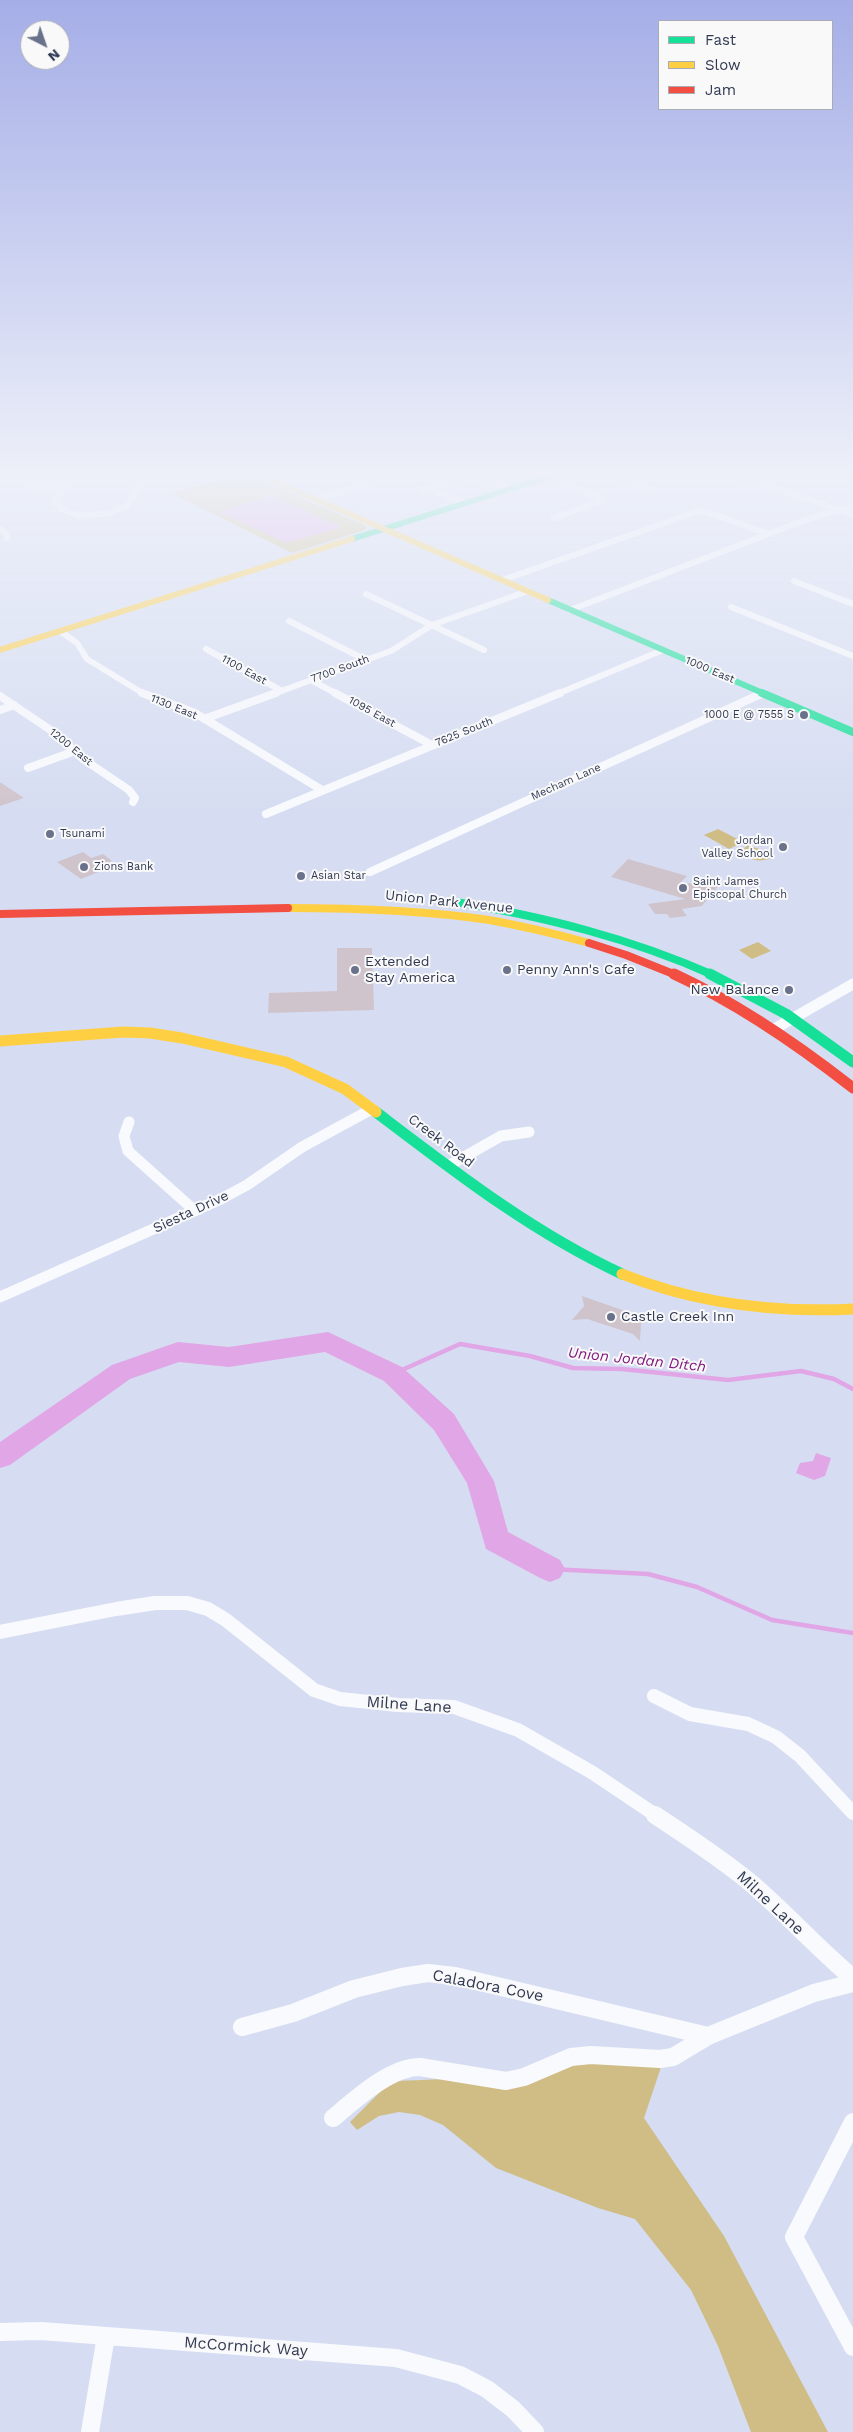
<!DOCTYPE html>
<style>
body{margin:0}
#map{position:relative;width:853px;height:2432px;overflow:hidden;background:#d6ddf2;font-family:"Work Sans",sans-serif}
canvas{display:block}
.legend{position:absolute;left:658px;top:20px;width:175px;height:90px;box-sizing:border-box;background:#f9f9f9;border:1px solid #a9acb7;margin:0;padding:6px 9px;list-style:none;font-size:15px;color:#303953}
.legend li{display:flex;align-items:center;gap:10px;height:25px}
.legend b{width:25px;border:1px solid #a9acb7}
.north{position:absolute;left:20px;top:20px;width:50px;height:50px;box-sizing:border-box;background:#f9f9f9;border:1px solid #a9acb7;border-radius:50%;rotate:139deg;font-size:14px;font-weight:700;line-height:20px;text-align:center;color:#303953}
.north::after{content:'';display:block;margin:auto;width:18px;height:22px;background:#6a728b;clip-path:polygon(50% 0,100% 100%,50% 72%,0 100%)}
</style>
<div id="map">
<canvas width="853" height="2432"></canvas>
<ul class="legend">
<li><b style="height:6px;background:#16e098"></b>Fast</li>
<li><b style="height:6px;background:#ffcf43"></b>Slow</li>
<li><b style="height:6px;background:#f24e42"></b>Jam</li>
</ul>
<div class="north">N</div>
</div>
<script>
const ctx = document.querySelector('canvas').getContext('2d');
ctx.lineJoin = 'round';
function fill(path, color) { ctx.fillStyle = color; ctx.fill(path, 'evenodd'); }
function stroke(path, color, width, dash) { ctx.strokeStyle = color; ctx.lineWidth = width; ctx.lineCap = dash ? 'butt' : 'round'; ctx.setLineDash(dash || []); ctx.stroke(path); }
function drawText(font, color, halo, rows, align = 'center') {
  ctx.font = font + ' "Work Sans",sans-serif'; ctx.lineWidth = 4; ctx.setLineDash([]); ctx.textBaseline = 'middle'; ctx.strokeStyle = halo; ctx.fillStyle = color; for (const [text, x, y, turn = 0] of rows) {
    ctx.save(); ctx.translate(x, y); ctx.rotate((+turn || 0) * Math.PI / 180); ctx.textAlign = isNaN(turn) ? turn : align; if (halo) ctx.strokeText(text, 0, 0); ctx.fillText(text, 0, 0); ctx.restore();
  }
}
fill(new Path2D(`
 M232 477H253L366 526 365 530 292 553 171 493Z
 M718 829 743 842 729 849 704 835Z
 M748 845 775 855C765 864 749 861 740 852Z
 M758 942 771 951 752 959 739 950Z
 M597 2061 661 2067 644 2118 724 2236 828 2432H751L718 2346 691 2290 635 2219 598 2208 496 2168 443 2125 420 2115 399 2112 379 2116 357 2130 350 2122 391 2081C460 2079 529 2075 597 2061Z`), '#cfbd85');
fill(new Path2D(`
 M271 495 341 527 287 543 218 512Z
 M816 1453 831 1458 825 1476 814 1480 796 1473 800 1463 813 1461Z`), '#e1a6e5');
stroke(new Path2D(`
 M393 1374 460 1344 530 1356 573 1368 622 1369 728 1380 801 1371 834 1379 853 1389
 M550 1569 648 1574 697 1587 772 1620 853 1633`), '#e1a6e5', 4.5);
fill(new Path2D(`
 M328 1332 402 1367 454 1414 494 1481 508 1532 560 1560 565 1569 560 1578 550 1582 540 1578 486 1549 467 1483 434 1430 384 1381 325 1352 229 1367 179 1362 130 1379 10 1465 0 1468V1442L112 1365 169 1345 178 1342 229 1347Z`), '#e1a6e5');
fill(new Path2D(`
 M0 782 24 798 0 806Z
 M83 852 91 858 103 854 112 861 101 865 106 869 81 879 57 862Z
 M628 859 687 876 678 885 709 880 720 884 702 906 682 909 687 916 670 918 667 914H655L648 904 685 899 611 877Z
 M337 948H372L374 1010 268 1013 269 993 337 991Z
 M582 1296 648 1319 641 1324 640 1341 633 1334 587 1319 572 1320 584 1306Z`), '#d0c4cc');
stroke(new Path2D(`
 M71 477 55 502 62 509 79 516 109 513 127 506 144 477
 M481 477 511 488
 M545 477 599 497 602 501 554 518
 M617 477 649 488
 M736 483 747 478 853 515
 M28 486 63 488
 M428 488 465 503
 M422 490 461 477
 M316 499 369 483 379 477
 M0 529 7 535V538
 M503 580 701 510 769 534
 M794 581 853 604
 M366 594 484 650
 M731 607 853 656
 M570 610 797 523 853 505
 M289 621 366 660
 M60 631 77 643 87 659 144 694
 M206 649 282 691
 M311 680 337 694
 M273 694 391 651 432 625 528 591
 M557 694 663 650
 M761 694 763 693`), '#f9fafd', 6);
stroke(new Path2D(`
 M142 693 195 713 322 790
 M335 693 432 745
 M0 696 52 731 83 759 129 790 135 798 133 802
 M0 710 14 705
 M204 719 276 693
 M28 768 75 751
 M266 814 560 693
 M370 872 763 693`), '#f9fafd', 8);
stroke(new Path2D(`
 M776 1028 853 984
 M129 1122 124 1136 128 1151 195 1211
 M448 1166 501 1136 529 1132
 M0 1297 221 1199 247 1185 302 1147 372 1109`), '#f9fafd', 11);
stroke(new Path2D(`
 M0 1632 116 1609 155 1603H187L208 1609 226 1620 314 1690 340 1699 398 1705 454 1707 518 1730 593 1773 657 1816
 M654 1696 690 1714 748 1724 776 1737 800 1756 853 1813`), '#f9fafd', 14);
stroke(new Path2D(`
 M655 1815C688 1837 721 1858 752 1884 787 1914 817 1948 853 1978
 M242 2027 293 2013 354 1989 402 1977 428 1973 455 1976 708 2036
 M333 2118C356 2099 390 2067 420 2067L506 2081 524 2077 571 2057 591 2055 660 2059 673 2057 708 2036 814 1993 853 1983
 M853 2122 794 2237 853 2347
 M0 2332 41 2331 396 2358 460 2375 487 2389 513 2409 535 2432
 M90 2432 106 2336`), '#f9fafd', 18);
stroke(new Path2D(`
 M352 539 548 477
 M548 600 765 694`), '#16e098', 6);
stroke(new Path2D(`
 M762 693 853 732
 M456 902C545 917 630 938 713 975`), '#16e098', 8);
stroke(new Path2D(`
 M710 974 786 1014 853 1062
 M376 1112C455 1172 532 1232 622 1274`), '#16e098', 11);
stroke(new Path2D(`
 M264 477 548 600
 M0 650 352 539`), '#ffcf43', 6);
stroke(new Path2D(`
 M288 908C355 908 422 910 489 920 523 926 556 934 589 943`), '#ffcf43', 8);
stroke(new Path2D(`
 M0 1041 123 1032 150 1033 182 1038 286 1062 345 1089 376 1112
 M622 1274C697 1304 773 1313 853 1309`), '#ffcf43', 11);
stroke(new Path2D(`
 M0 914 288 908
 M589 943 626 955 676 975`), '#f24e42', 8);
stroke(new Path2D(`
 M674 974C739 1004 797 1044 853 1088`), '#f24e42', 11);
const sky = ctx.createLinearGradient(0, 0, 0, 817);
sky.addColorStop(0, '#a5aee7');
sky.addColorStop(0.58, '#edf0f9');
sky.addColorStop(1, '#edf0f900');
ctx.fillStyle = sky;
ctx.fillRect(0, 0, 853, 817);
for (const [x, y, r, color] of [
 [804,715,5,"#6a728b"],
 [50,834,5,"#6a728b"],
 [783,847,5,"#6a728b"],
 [84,867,5,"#6a728b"],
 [301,876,5,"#6a728b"],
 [683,888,5,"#6a728b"],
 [355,970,5,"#6a728b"],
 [507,970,5,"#6a728b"],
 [789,990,5,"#6a728b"],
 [611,1317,5,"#6a728b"]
]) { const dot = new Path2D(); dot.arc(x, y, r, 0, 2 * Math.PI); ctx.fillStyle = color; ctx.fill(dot); stroke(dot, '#f9f9f9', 2); }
drawText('11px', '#303953', '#f9f9f9', [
 ["7700 South",340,669,-20],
 ["1100 East",244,670,29],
 ["1000 East",710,670,23],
 ["1130 East",174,707,22],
 ["1095 East",372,712,29],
 ["7625 South",464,732,-22],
 ["1200 East",71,747,39],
 ["Mecham Lane",566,782,-24]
]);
drawText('11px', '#303953', '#f9f9f9', [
 ["1000 E @ 7555 S",794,715,"right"],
 ["Tsunami",60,834],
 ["Jordan",773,841,"right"],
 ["Valley School",773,854,"right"],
 ["Zions Bank",94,867],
 ["Asian Star",311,876],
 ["Saint James",693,882],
 ["Episcopal Church",693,895]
], 'left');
drawText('14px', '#303953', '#f9f9f9', [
 ["Union Park Avenue",449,902,6],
 ["Creek Road",441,1141,37],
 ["Siesta Drive",191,1212,-25]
]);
drawText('14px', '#303953', '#f9f9f9', [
 ["Extended",365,962],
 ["Stay America",365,978],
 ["Penny Ann's Cafe",517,970],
 ["New Balance",779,990,"right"],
 ["Castle Creek Inn",621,1317]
], 'left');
drawText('italic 15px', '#82187e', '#f9f9f9', [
 ["Union Jordan Ditch",637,1360,6]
]);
drawText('16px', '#303953', '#f9f9f9', [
 ["Milne Lane",409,1705,4],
 ["Milne Lane",770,1903,43],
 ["Caladora Cove",488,1986,11],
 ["McCormick Way",246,2347,4]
]);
</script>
